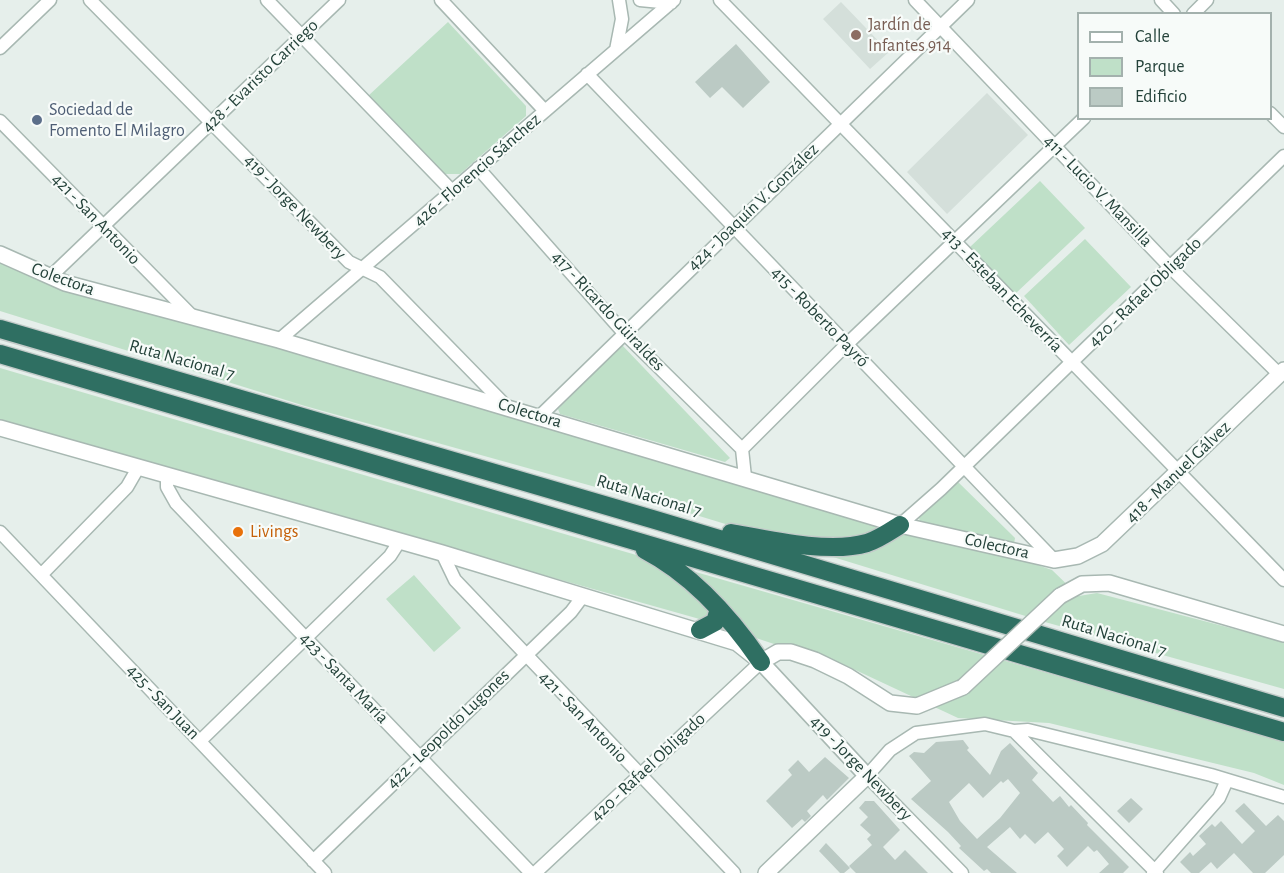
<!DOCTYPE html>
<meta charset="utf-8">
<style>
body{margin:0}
#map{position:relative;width:1284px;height:873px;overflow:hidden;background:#e6efeb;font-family:"Alegreya Sans",sans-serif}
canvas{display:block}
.legend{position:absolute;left:1077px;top:12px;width:195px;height:108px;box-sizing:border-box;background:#f7fbf9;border:2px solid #a3b1ad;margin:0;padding:8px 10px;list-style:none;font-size:18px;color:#24423a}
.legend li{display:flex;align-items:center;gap:12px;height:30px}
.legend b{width:30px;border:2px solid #a3b1ad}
</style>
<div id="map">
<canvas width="1284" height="873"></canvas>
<ul class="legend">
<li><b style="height:8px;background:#fff"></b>Calle</li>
<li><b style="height:16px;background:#bfe0c8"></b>Parque</li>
<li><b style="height:16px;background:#bbcac4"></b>Edificio</li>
</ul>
</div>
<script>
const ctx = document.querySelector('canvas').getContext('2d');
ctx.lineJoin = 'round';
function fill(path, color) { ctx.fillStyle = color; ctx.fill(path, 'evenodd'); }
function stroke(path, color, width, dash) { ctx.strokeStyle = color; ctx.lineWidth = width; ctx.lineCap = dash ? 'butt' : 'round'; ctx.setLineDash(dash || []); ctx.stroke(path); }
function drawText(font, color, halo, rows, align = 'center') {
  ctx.font = font + ' "Alegreya Sans",sans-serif'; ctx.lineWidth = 4.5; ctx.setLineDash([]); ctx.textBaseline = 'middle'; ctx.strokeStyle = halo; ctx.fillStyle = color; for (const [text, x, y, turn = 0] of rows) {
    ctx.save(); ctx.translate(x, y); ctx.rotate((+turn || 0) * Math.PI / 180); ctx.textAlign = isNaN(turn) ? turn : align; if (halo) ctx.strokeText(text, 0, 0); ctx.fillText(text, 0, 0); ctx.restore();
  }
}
fill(new Path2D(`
 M841 2 889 52 870 69 823 19Z
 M987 93 1028 135 947 214 907 172Z`), '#d4dfda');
fill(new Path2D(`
 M448 22 526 106V116L460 174H443L368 96Z
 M1040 181 1085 228 1015 294 970 247Z
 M1085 239 1131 287 1069 345 1024 296Z
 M0 260 1003 553 1052 570 1079 596 1097 593 1284 642V689L1045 622 696 515 305 406 0 311Z
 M622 345 730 458 725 462 560 414 558 409Z
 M0 368 612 548 1284 741V785L1254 773 1049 723 958 718 819 653 780 646 696 618 0 422Z
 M957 481 1011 534 1015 538 1014 544 920 523 919 517Z
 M414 575 461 628 434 652 386 599Z`), '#bfe0c8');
fill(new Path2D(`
 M736 44 770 82 743 108 722 87 710 98 695 82Z
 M963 740 969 748 967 750 990 775 1001 751 1010 743 1038 773 1032 780 1053 802 1060 796 1069 807 1071 805 1088 823 1087 825 1129 867 1123 873H1099L1109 864 1097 850 1094 852 1088 846 1067 867 1057 856 1064 849 1048 832 1035 844 1025 834 1020 839 1010 827 987 847 1017 873H991L987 869 984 871 959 848 961 846 948 832 911 799 931 781 909 756 914 752 924 753 936 742ZM1008 779 1020 793 1000 818 977 839 960 821 949 802 969 783 983 798 1001 781 1003 783Z
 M825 757 849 778 827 800 823 795 807 811 811 816 805 822 802 819 792 828 766 801 792 775 788 770 798 760 809 772Z
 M1131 798 1143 809 1129 823 1117 811Z
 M865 801H874L900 830 883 847 895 860 905 850 928 873H856L849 866 872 845 867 839 871 835 860 825 868 817 859 808Z
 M1244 803 1266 826 1278 815 1284 821V855L1265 873H1253L1234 853 1217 869 1211 862 1199 873H1191L1180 862 1190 852 1193 856 1206 844 1199 836 1212 824 1215 827 1221 821 1242 844 1255 831 1235 811Z
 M826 843 850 868 844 873H840L819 851Z`), '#bbcac4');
const minor = new Path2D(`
 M90 0 349 262 380 277 506 406
 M267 0 452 191
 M441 0 545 111
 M640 0 671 3
 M720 0 1284 580
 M915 0 1171 268 1280 375
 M1161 0 1174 14
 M1193 14 1207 0
 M0 48 50 0
 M616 50 622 19 619 0
 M587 74 1054 560
 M1270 113 1284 127
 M0 121 193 317
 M478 168 624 333 742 449
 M50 277 339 0
 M279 340 674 0
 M540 416 968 0
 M167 477V487L176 503 531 873
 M745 477 742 449 847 344 1084 118
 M900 525 941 489 1284 156
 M0 532 325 873
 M442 553 455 580 734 873
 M41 575 127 487 138 468
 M1014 731 1157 873
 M200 741 390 556 399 542
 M313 861 571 612 583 596
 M535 873 761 662
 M962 873 867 776 890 750 916 733 985 724 1014 731 1028 730 1211 775 1284 797
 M1153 873 1219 798 1227 780`);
const tertiary = new Path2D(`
 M0 254 65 283 279 340 900 525 1054 560 1078 556 1102 544 1284 370
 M0 428 442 553 737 643 761 662 867 776 766 873
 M1060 596 1082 584 1109 583 1284 634
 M761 662 778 652H791L815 660 848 676 890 703 917 706 963 687`);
const motorway = new Path2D(`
 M0 329 652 519 1284 708
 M0 354 1284 732
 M731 533C769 540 829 554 867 543 879 539 889 532 900 525
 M645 550C693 575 731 618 761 662
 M700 630 715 622 719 609`);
stroke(minor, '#a8b8b2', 15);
stroke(tertiary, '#a8b8b2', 18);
stroke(motorway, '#c2cac8', 21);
stroke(minor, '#fff', 12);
stroke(tertiary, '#fff', 15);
stroke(motorway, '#2f6f62', 18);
const tertiaryBridge = new Path2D(`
 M963 687 1060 596`);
stroke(tertiaryBridge, '#a8b8b2', 18, []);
stroke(tertiaryBridge, '#fff', 15);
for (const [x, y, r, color] of [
 [856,35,6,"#8d6e63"],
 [37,120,6,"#5c6f8a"],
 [238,532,6,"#e8710a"]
]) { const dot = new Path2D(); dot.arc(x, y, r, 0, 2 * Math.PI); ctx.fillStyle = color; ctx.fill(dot); stroke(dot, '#f7fbf9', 2); }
drawText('18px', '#785e54', '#f7fbf9', [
 ["Jardín de",868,25],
 ["Infantes 914",868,46]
], 'left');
drawText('18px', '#24423a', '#f7fbf9', [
 ["428 - Evaristo Carriego",260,76,-44],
 ["426 - Florencio Sánchez",477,170,-41],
 ["411 - Lucio V. Mansilla",1098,191,46],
 ["419 - Jorge Newbery",295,207,46],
 ["424 - Joaquín V. González",753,207,-44],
 ["421 - San Antonio",96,219,46],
 ["Colectora",63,279,20],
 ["413 - Esteban Echeverría",1002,290,46],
 ["420 - Rafael Obligado",1145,292,-44],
 ["417 - Ricardo Güiraldes",608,311,47],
 ["415 - Roberto Payró",820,317,46],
 ["Ruta Nacional 7",182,360,16],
 ["Colectora",530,413,17],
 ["418 - Manuel Gálvez",1178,472,-44],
 ["Ruta Nacional 7",649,496,17],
 ["Colectora",997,546,13],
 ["Ruta Nacional 7",1114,636,17],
 ["423 - Santa María",344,678,46],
 ["425 - San Juan",163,702,46],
 ["421 - San Antonio",583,717,46],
 ["422 - Leopoldo Lugones",448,729,-44],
 ["420 - Rafael Obligado",648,767,-43],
 ["419 - Jorge Newbery",861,768,46]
]);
drawText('18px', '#4e5e75', '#f7fbf9', [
 ["Sociedad de",49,110],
 ["Fomento El Milagro",49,131]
], 'left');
drawText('18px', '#c56008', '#f7fbf9', [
 ["Livings",250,532]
], 'left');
</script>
